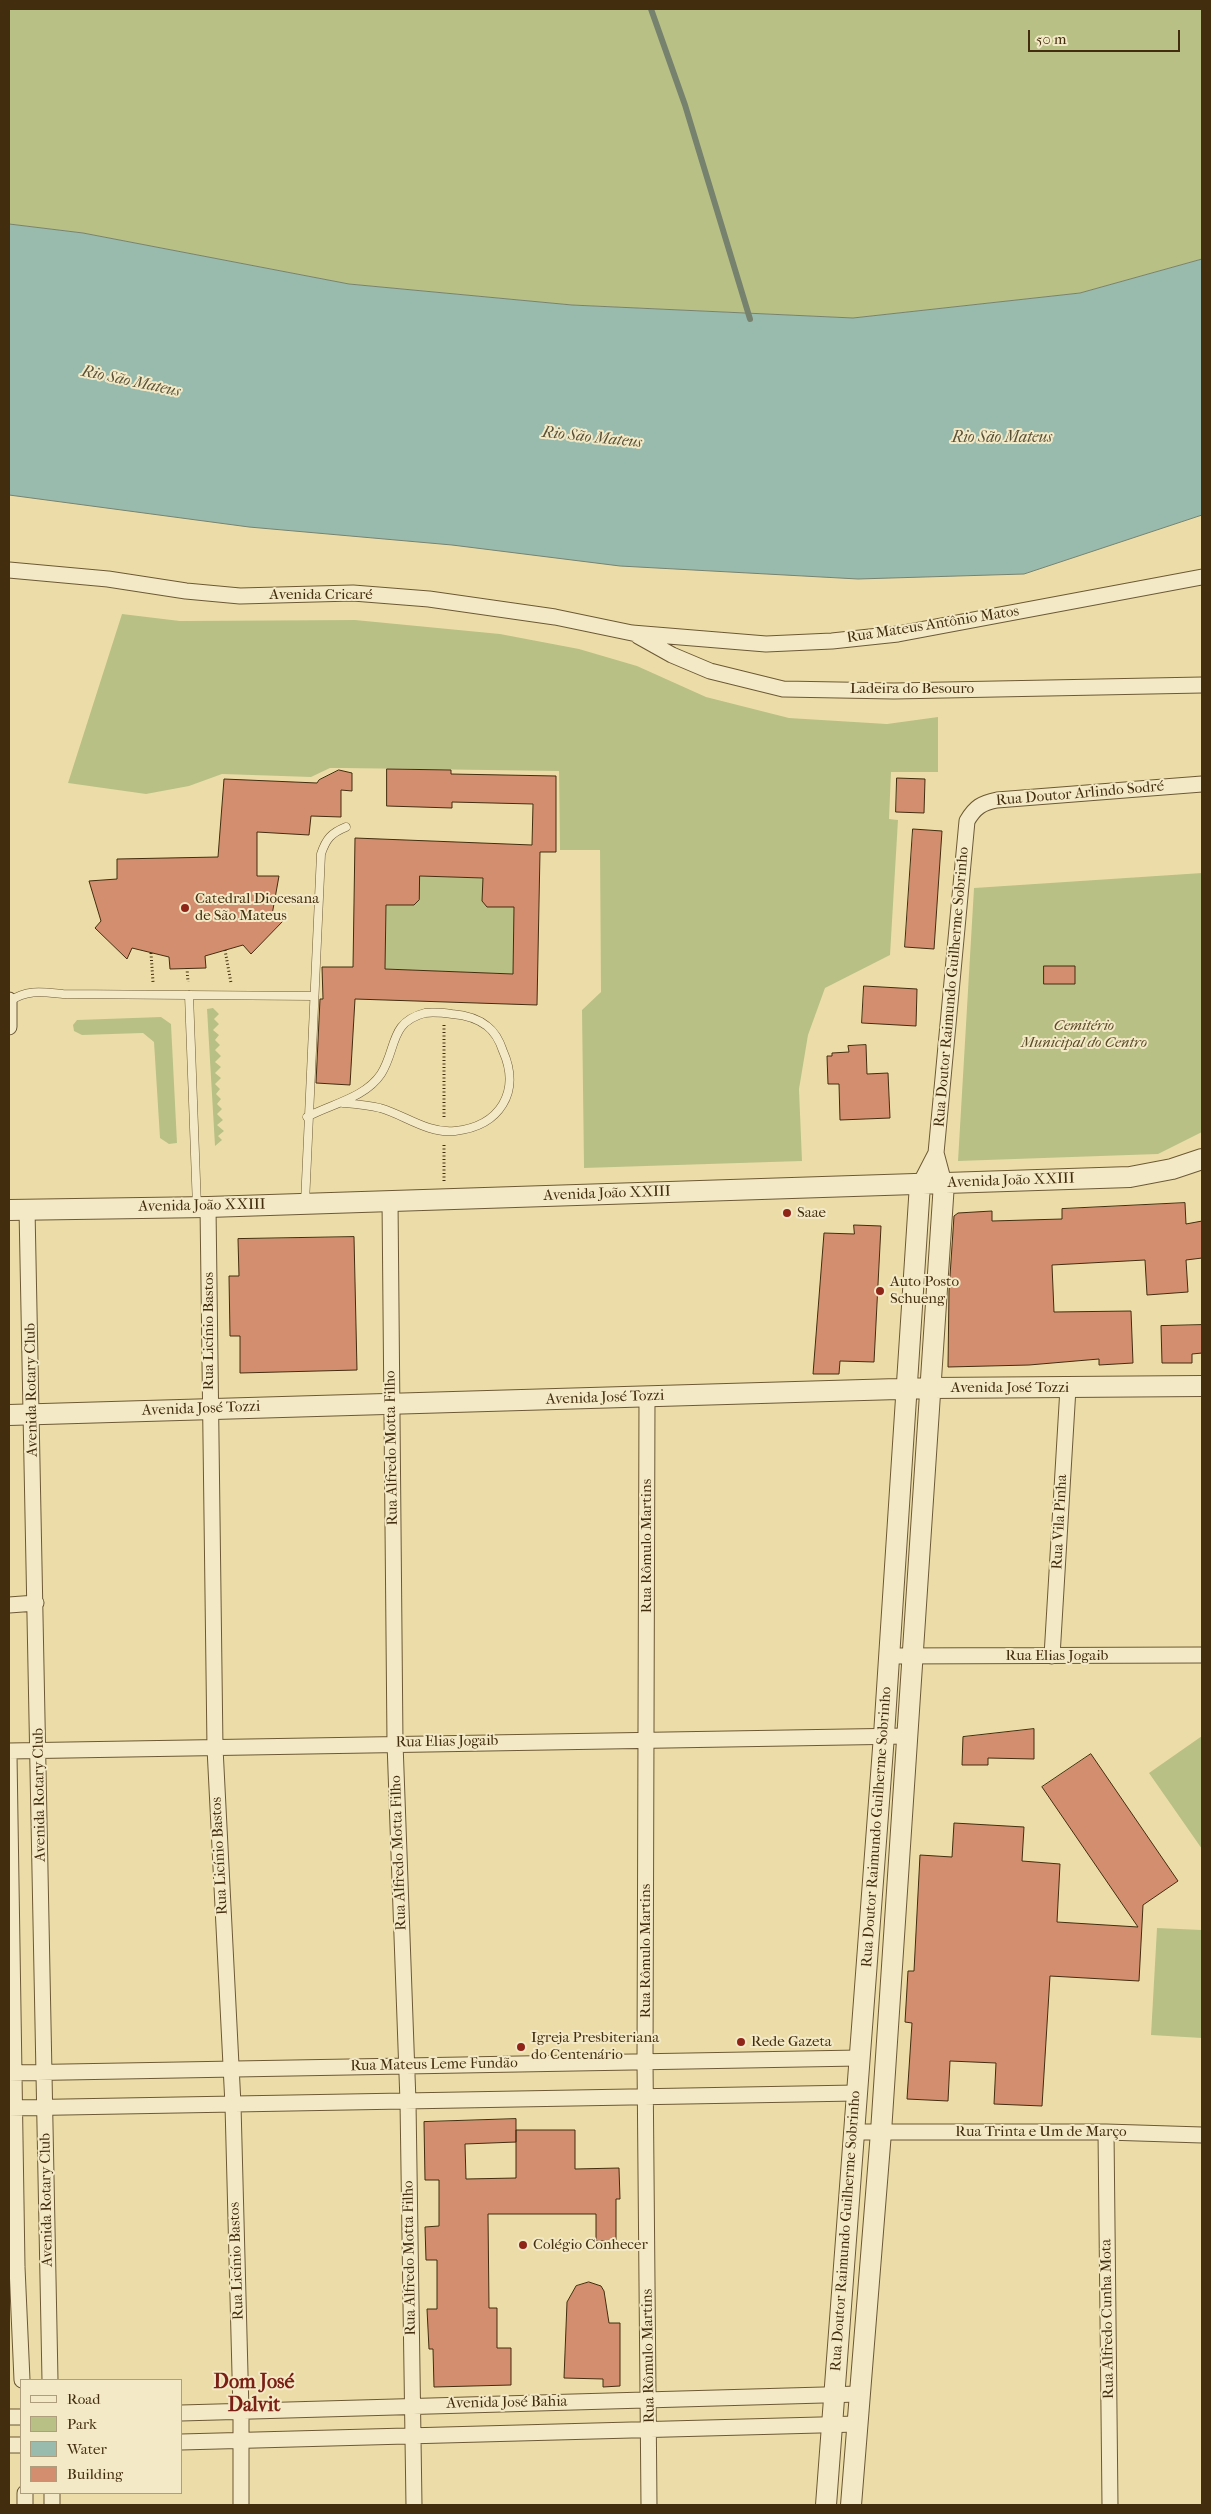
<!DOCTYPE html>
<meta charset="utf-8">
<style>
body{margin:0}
#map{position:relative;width:1211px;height:2514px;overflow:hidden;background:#ecdda8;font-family:"IM FELL French Canon",serif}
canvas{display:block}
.frame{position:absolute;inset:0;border:10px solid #432d0f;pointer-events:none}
.legend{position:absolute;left:20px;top:2379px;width:162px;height:115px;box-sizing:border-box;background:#f3e9c6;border:1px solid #ad9e7d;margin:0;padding:6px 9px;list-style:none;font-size:15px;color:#432d0f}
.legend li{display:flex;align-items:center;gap:10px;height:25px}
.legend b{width:25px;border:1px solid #ad9e7d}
.scale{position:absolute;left:1028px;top:30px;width:152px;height:22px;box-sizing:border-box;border:2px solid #432d0f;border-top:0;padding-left:6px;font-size:15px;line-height:18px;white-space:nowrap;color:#432d0f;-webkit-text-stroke:4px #f3e9c6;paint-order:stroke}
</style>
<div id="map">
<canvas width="1211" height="2514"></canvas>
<div class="frame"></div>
<ul class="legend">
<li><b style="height:6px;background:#f3e9c6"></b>Road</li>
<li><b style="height:14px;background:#b9c086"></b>Park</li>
<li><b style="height:14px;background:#99bbae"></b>Water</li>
<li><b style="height:14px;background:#d28e6e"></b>Building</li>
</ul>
<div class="scale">50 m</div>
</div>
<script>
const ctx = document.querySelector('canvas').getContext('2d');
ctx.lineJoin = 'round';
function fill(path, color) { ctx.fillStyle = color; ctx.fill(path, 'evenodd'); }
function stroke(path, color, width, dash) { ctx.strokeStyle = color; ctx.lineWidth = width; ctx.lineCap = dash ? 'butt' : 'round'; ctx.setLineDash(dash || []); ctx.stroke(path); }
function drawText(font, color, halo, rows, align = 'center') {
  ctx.font = font + ' "IM FELL French Canon",serif'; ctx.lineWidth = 4; ctx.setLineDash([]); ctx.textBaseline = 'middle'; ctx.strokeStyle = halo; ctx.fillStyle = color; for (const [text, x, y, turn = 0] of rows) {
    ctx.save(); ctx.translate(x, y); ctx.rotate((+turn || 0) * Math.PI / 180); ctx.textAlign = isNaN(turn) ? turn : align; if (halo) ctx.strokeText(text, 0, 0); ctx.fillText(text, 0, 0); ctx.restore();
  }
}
fill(new Path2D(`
 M9 9H1202V259L1080 293 853 318 572 305 349 284 83 233 9 224Z
 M122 614 180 621 355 620 500 634 579 649 637 666 706 697 789 718 887 724 938 717V772H891L889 819 898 820 890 955 825 988 808 1035 799 1089 802 1161 584 1168 582 1010 601 992 600 850H560L559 771 342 768H330L311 777 222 774 189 786 146 794 68 783Z
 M1202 873V1132L1158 1154 958 1161 974 888Z
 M386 875 515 879 513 974 385 969Z
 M213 1008 219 1014 214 1019 219 1024 213 1030 219 1035 215 1040 220 1045 215 1050 221 1056 215 1062 221 1067 215 1073 221 1078 215 1084 220 1089 216 1094 221 1099 217 1104 222 1109 217 1114 223 1120 217 1125 224 1131 218 1136 222 1140 215 1146 207 1009Z
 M161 1017 171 1024 177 1143 169 1144 160 1138 154 1042 143 1033 82 1035 74 1031 73 1025 77 1020Z
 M1202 1736V1849L1149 1773Z
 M1157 1928 1202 1930V2038L1151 2035Z`), '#b9c086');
const water = new Path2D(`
 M9 224 83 233 349 284 572 305 853 318 1080 293 1202 259V515L1024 574 858 579 620 566 452 545 249 527 9 495Z`);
fill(water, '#99bbae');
stroke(water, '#77826e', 1);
stroke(new Path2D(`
 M651 9 685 105 750 319`), '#77826e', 6);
const building = new Path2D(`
 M387 769 451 770V774L556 776V852H540L537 1005 355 999 350 1085 316 1083 320 999H323L322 967H353L355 838 532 845 533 804 452 802V808L387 806ZM420 876 483 878 482 901 487 907H514L513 974 385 969 386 905H414L419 900Z
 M339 770 352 773V791L341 790V817L311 816 309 835 257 832V876H279L272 915 283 921 251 954 243 945 205 956 206 968 170 969 169 957 132 948 127 959 95 928 101 921 89 881 117 879V859L218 857 224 779 317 783 319 780Z
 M897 778 925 779 924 813 896 812Z
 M913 829 942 831 934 949 905 947Z
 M1044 966H1075V984H1044Z
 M864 986 917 989 916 1026 862 1023Z
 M866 1045 867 1074 888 1073 890 1118 840 1120 839 1084H828L827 1056H832V1053L849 1052 848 1046Z
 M1185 1203 1186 1224 1202 1221V1258L1186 1260 1188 1292 1147 1295 1145 1260 1052 1265 1054 1312 1131 1311 1133 1363 1099 1365V1359L1029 1365 948 1367 949 1291 954 1216 958 1213 992 1211V1221L1062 1219V1209Z
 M854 1225 881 1226 874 1362 840 1361 839 1374H813L824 1233 854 1234Z
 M354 1237 357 1370 240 1373V1336H230L229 1276H239L238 1239Z
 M1202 1325V1353L1192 1354V1363H1162L1161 1326Z
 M1034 1729V1759L988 1758V1765H962L963 1737Z
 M1091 1754 1178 1881 1143 1905 1139 1981 1050 1976 1042 2106 994 2104 996 2063 950 2061 948 2101 907 2099 912 2023 905 2022 908 1971H914L920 1855 952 1857 954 1823 1024 1827 1022 1861 1060 1864 1057 1922 1138 1927 1042 1787Z
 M516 2119V2142L465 2144 466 2179 516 2178V2130H575V2169L619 2168 620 2199H616V2241H596V2214H488L489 2308H497V2348H511V2385L434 2387 433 2349H429L427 2309H437V2260H426L425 2227 439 2226V2180H425L424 2122Z
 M589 2282 601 2286 604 2291 609 2323H620V2386L603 2387V2379L564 2378 567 2302 576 2286Z`);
fill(building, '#d28e6e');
stroke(building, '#432d0f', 1);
const service = new Path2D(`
 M189 995 197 1207
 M10 1001C27 989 43 992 63 994L313 996
 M307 1117C331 1104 365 1098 381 1074 397 1049 389 1022 425 1013 433 1012 444 1013 452 1014 464 1015 477 1018 487 1026 495 1032 500 1042 503 1051 521 1092 500 1126 455 1131 428 1134 405 1115 380 1108 368 1105 355 1104 343 1103
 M305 1203 321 854C326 839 331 833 346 827`);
const minor = new Path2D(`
 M9 570 108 579 186 591 240 596 353 593 429 599 555 617 632 633 766 644 832 641 898 634 1202 577
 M638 636 672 655 710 671 783 689 894 691 1202 685
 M9 1000V1027
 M944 1183 936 1153 967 821C975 807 982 803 997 800L1202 784
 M920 1184 936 1153
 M390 1200 395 1743 408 2102 414 2505
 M208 1207 215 1748 233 2105 241 2412V2505
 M27 1209 50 2380
 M647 1397 645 2061 649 2505
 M9 1605 36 1603
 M889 1656 1202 1655
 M1052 1656 1068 1388
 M9 1751 907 1736
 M9 1755 17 2267 22 2380
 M9 2073 859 2058
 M9 2108 856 2093
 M853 2132H1106L1202 2135
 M1106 2132 1110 2505
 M181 2413 859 2394
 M9 2417H21
 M181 2442 857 2424
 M9 2445H21
 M25 2493V2505
 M52 2493V2505`);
const tertiary = new Path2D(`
 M9 1210 208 1207 1130 1177 1172 1169 1202 1159
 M9 1415 932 1388 1202 1386
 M826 2505 884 1735 920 1184
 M851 2505 881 2132 944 1183`);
stroke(service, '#6d5935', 9);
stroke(minor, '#6d5935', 17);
stroke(tertiary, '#6d5935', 22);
stroke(new Path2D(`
 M225 950 231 983
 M151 953 153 982
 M187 968 188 982
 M444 1025V1118
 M444 1145V1181`), '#432d0f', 3, [1, 2.5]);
stroke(service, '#f3e9c6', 8);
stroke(minor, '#f3e9c6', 15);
stroke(tertiary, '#f3e9c6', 20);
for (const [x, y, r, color] of [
 [185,908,5,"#8f2418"],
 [787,1213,5,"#8f2418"],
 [880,1291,5,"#8f2418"],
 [741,2042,5,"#8f2418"],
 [521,2047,5,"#8f2418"],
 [523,2245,5,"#8f2418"]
]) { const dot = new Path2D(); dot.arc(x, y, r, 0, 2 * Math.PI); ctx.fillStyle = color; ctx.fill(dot); stroke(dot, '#f3e9c6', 2); }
drawText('15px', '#432d0f', '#f3e9c6', [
 ["Avenida Cricaré",321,595],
 ["Rua Mateus Antônio Matos",933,625,-9],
 ["Ladeira do Besouro",912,689],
 ["Rua Doutor Arlindo Sodré",1080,794,-5],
 ["Rua Doutor Raimundo Guilherme Sobrinho",952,987,-85],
 ["Avenida João XXIII",1011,1181,-2],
 ["Avenida João XXIII",607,1194,-2],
 ["Avenida João XXIII",202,1206,-1],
 ["Rua Licínio Bastos",209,1331,-90],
 ["Avenida José Tozzi",1010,1388],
 ["Avenida Rotary Club",32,1390,-91],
 ["Avenida José Tozzi",605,1398,-2],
 ["Avenida José Tozzi",201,1409,-2],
 ["Rua Alfredo Motta Filho",392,1448,-91],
 ["Rua Vila Pinha",1060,1522,-87],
 ["Rua Rômulo Martins",647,1546,-90],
 ["Rua Elias Jogaib",1057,1656],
 ["Rua Elias Jogaib",447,1742,-1],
 ["Avenida Rotary Club",40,1795,-91],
 ["Rua Doutor Raimundo Guilherme Sobrinho",877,1827,-86],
 ["Rua Alfredo Motta Filho",399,1853,-92],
 ["Rua Licínio Bastos",220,1856,-93],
 ["Rua Rômulo Martins",646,1951,-90],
 ["Rua Mateus Leme Fundão",434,2065,-1],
 ["Rua Trinta e Um de Março",1041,2132],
 ["Avenida Rotary Club",47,2200,-91],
 ["Rua Doutor Raimundo Guilherme Sobrinho",846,2231,-86],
 ["Rua Alfredo Motta Filho",410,2258,-91],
 ["Rua Licínio Bastos",237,2261,-92],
 ["Rua Alfredo Cunha Mota",1108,2319,-91],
 ["Rua Rômulo Martins",649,2356,-91],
 ["Avenida José Bahia",507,2403,-1]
]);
drawText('15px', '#432d0f', '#f3e9c6', [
 ["Catedral Diocesana",195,899],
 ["de São Mateus",195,916],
 ["Saae",797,1213],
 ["Auto Posto",890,1282],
 ["Schueng",890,1299],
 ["Igreja Presbiteriana",531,2038],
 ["do Centenário",531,2055],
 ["Rede Gazeta",751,2042],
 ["Colégio Conhecer",533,2245]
], 'left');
drawText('italic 15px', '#5b4a27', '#f3e9c6', [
 ["Cemitério",1084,1026],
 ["Municipal do Centro",1084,1043]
]);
drawText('italic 16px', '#585037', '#f3e9c6', [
 ["Rio São Mateus",131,382,12],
 ["Rio São Mateus",592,438,6],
 ["Rio São Mateus",1002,438]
]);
drawText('bold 20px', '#7a1f14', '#f3e9c6', [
 ["Dom José",254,2383],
 ["Dalvit",254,2406]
]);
</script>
